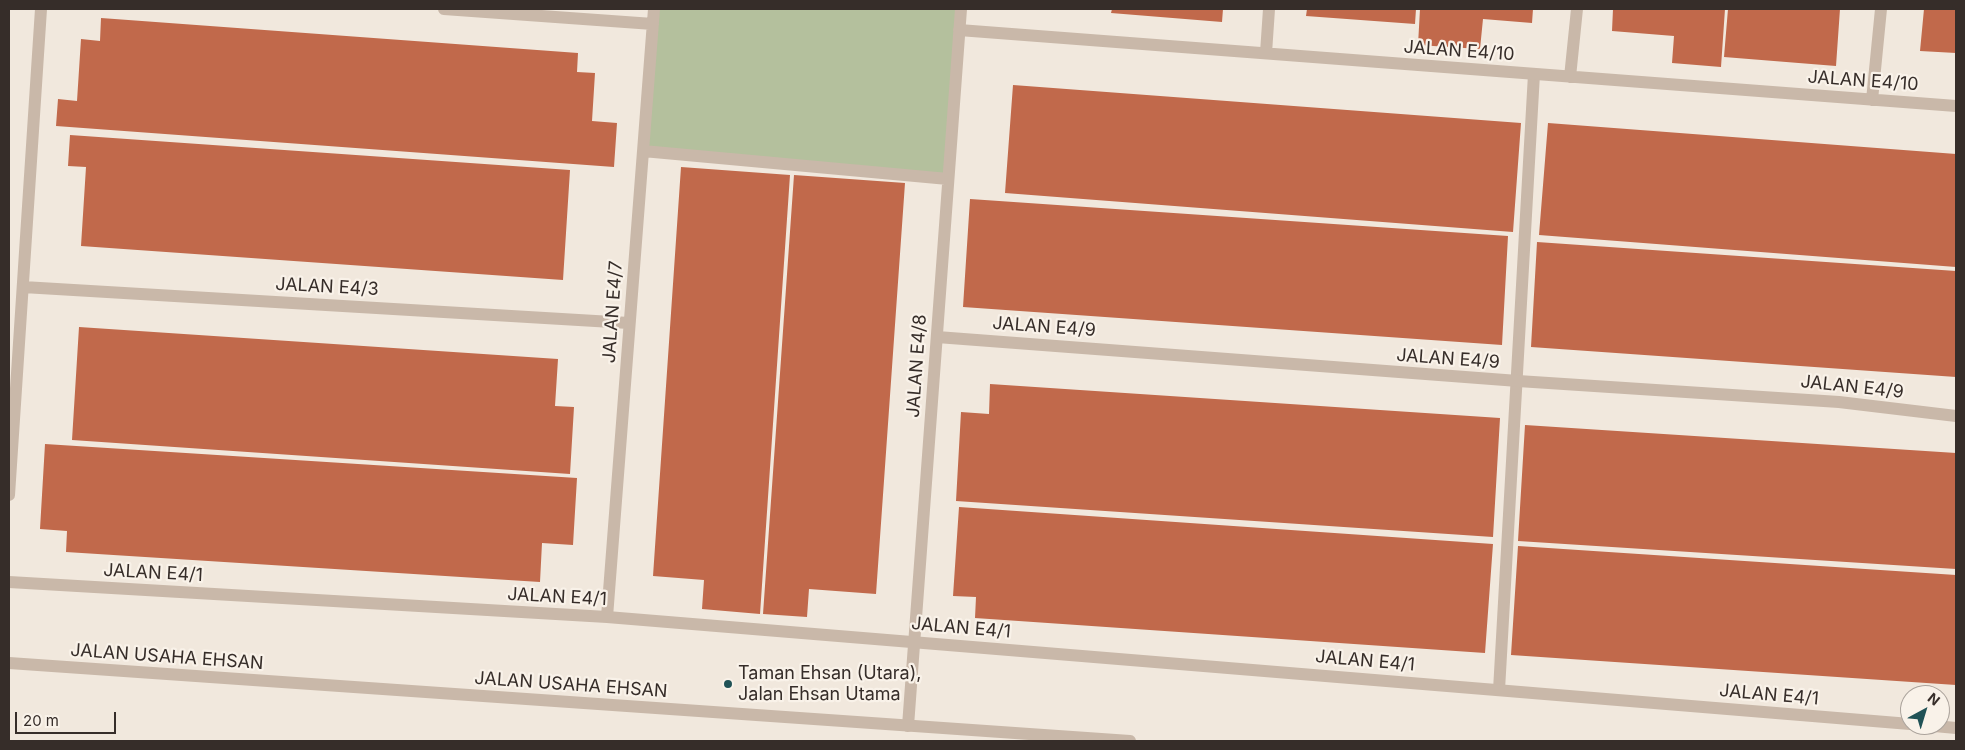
<!DOCTYPE html>
<style>
body{margin:0}
#map{position:relative;width:1965px;height:750px;overflow:hidden;background:#f1e8dd;font-family:Inter,sans-serif}
canvas{display:block}
.frame{position:absolute;inset:0;border:10px solid #362d29;pointer-events:none}
.north{position:absolute;left:1900px;top:685px;width:50px;height:50px;box-sizing:border-box;background:#f9f2e9;border:1px solid #aba39c;border-radius:50%;rotate:39deg;font-size:14px;font-weight:700;line-height:20px;text-align:center;color:#362d29}
.north::after{content:'';display:block;margin:auto;width:18px;height:22px;background:#205256;clip-path:polygon(50% 0,100% 100%,50% 72%,0 100%)}
.scale{position:absolute;left:15px;top:712px;width:101px;height:22px;box-sizing:border-box;border:2px solid #362d29;border-top:0;padding-left:6px;font-size:15px;line-height:18px;white-space:nowrap;color:#362d29;-webkit-text-stroke:4px #f9f2e9;paint-order:stroke}
</style>
<div id="map">
<canvas width="1965" height="750"></canvas>
<div class="frame"></div>
<div class="north">N</div>
<div class="scale">20 m</div>
</div>
<script>
const ctx = document.querySelector('canvas').getContext('2d');
ctx.lineJoin = 'round';
function fill(path, color) { ctx.fillStyle = color; ctx.fill(path, 'evenodd'); }
function stroke(path, color, width, dash) { ctx.strokeStyle = color; ctx.lineWidth = width; ctx.lineCap = dash ? 'butt' : 'round'; ctx.setLineDash(dash || []); ctx.stroke(path); }
function drawText(font, color, halo, rows, align = 'center') {
  ctx.font = font + ' Inter,sans-serif'; ctx.lineWidth = 4.5; ctx.setLineDash([]); ctx.textBaseline = 'middle'; ctx.strokeStyle = halo; ctx.fillStyle = color; for (const [text, x, y, turn = 0] of rows) {
    ctx.save(); ctx.translate(x, y); ctx.rotate((+turn || 0) * Math.PI / 180); ctx.textAlign = isNaN(turn) ? turn : align; if (halo) ctx.strokeText(text, 0, 0); ctx.fillText(text, 0, 0); ctx.restore();
  }
}
fill(new Path2D(`
 M654 9H961L948 179 643 151Z`), '#b4c09d');
fill(new Path2D(`
 M1112 9H1223L1222 22 1111 13Z
 M1307 9H1416L1415 24 1306 16Z
 M1420 9H1533L1532 23 1483 19 1480 49 1418 45Z
 M1613 9H1725L1721 67 1672 63 1674 36 1612 31Z
 M1728 9H1840L1836 66 1724 57Z
 M1924 9H1956V53L1920 51Z
 M101 18 578 53 577 72 595 73 592 121 617 123 614 167 56 126 58 99 77 101 81 39 100 41Z
 M1013 85 1521 123 1513 232 1005 193Z
 M1548 123 1956 154V267L1539 235Z
 M70 135 570 170 563 280 81 246 86 167 68 166Z
 M681 167 790 175 760 614 702 609 704 580 653 576Z
 M794 175 905 183 876 594 809 589 807 617 763 614Z
 M970 199 1508 236 1502 345 963 307Z
 M1537 242 1956 271V377L1531 347Z
 M79 327 558 359 555 406 574 407 570 474 72 440Z
 M990 384 1500 418 1493 537 956 501 961 412 989 414Z
 M1525 425 1956 453V569L1518 541Z
 M45 444 577 478 573 545 542 543 540 582 66 552 67 531 40 529Z
 M959 507 1493 544 1485 653 975 618 976 597 953 596Z
 M1518 546 1956 575V685L1511 655Z`), '#c1694b');
stroke(new Path2D(`
 M1499 690 1534 74`), '#c9b8a9', 12);
stroke(new Path2D(`
 M444 9 653 24
 M959 30 1956 106
 M1266 53 1269 9
 M1570 77 1577 9
 M1872 100 1881 9
 M643 151 948 179
 M23 287 629 323
 M937 337 1518 381 1839 402 1956 416
 M9 495 41 9
 M9 582 607 617 1910 724
 M607 617 654 9
 M1924 725 1956 728
 M908 726 961 9`), '#c9b8a9', 12);
stroke(new Path2D(`
 M9 663 1130 741`), '#c9b8a9', 12);
for (const [x, y, r, color] of [
 [728,684,5,"#205256"]
]) { const dot = new Path2D(); dot.arc(x, y, r, 0, 2 * Math.PI); ctx.fillStyle = color; ctx.fill(dot); stroke(dot, '#f9f2e9', 2); }
drawText('18px', '#362d29', '#f9f2e9', [
 ["JALAN E4/10",1459,51,4],
 ["JALAN E4/10",1863,81,4],
 ["JALAN E4/3",327,287,3],
 ["JALAN E4/7",613,312,-86],
 ["JALAN E4/9",1044,327,4],
 ["JALAN E4/9",1448,359,4],
 ["JALAN E4/8",917,366,-86],
 ["JALAN E4/9",1852,387,6],
 ["JALAN E4/1",153,573,3],
 ["JALAN E4/1",557,597,3],
 ["JALAN E4/1",961,628,5],
 ["JALAN USAHA EHSAN",167,657,4],
 ["JALAN E4/1",1365,661,5],
 ["JALAN USAHA EHSAN",571,685,4],
 ["JALAN E4/1",1769,695,5]
]);
drawText('18px', '#362d29', '#f9f2e9', [
 ["Taman Ehsan (Utara),",738,674],
 ["Jalan Ehsan Utama",738,695]
], 'left');
</script>
